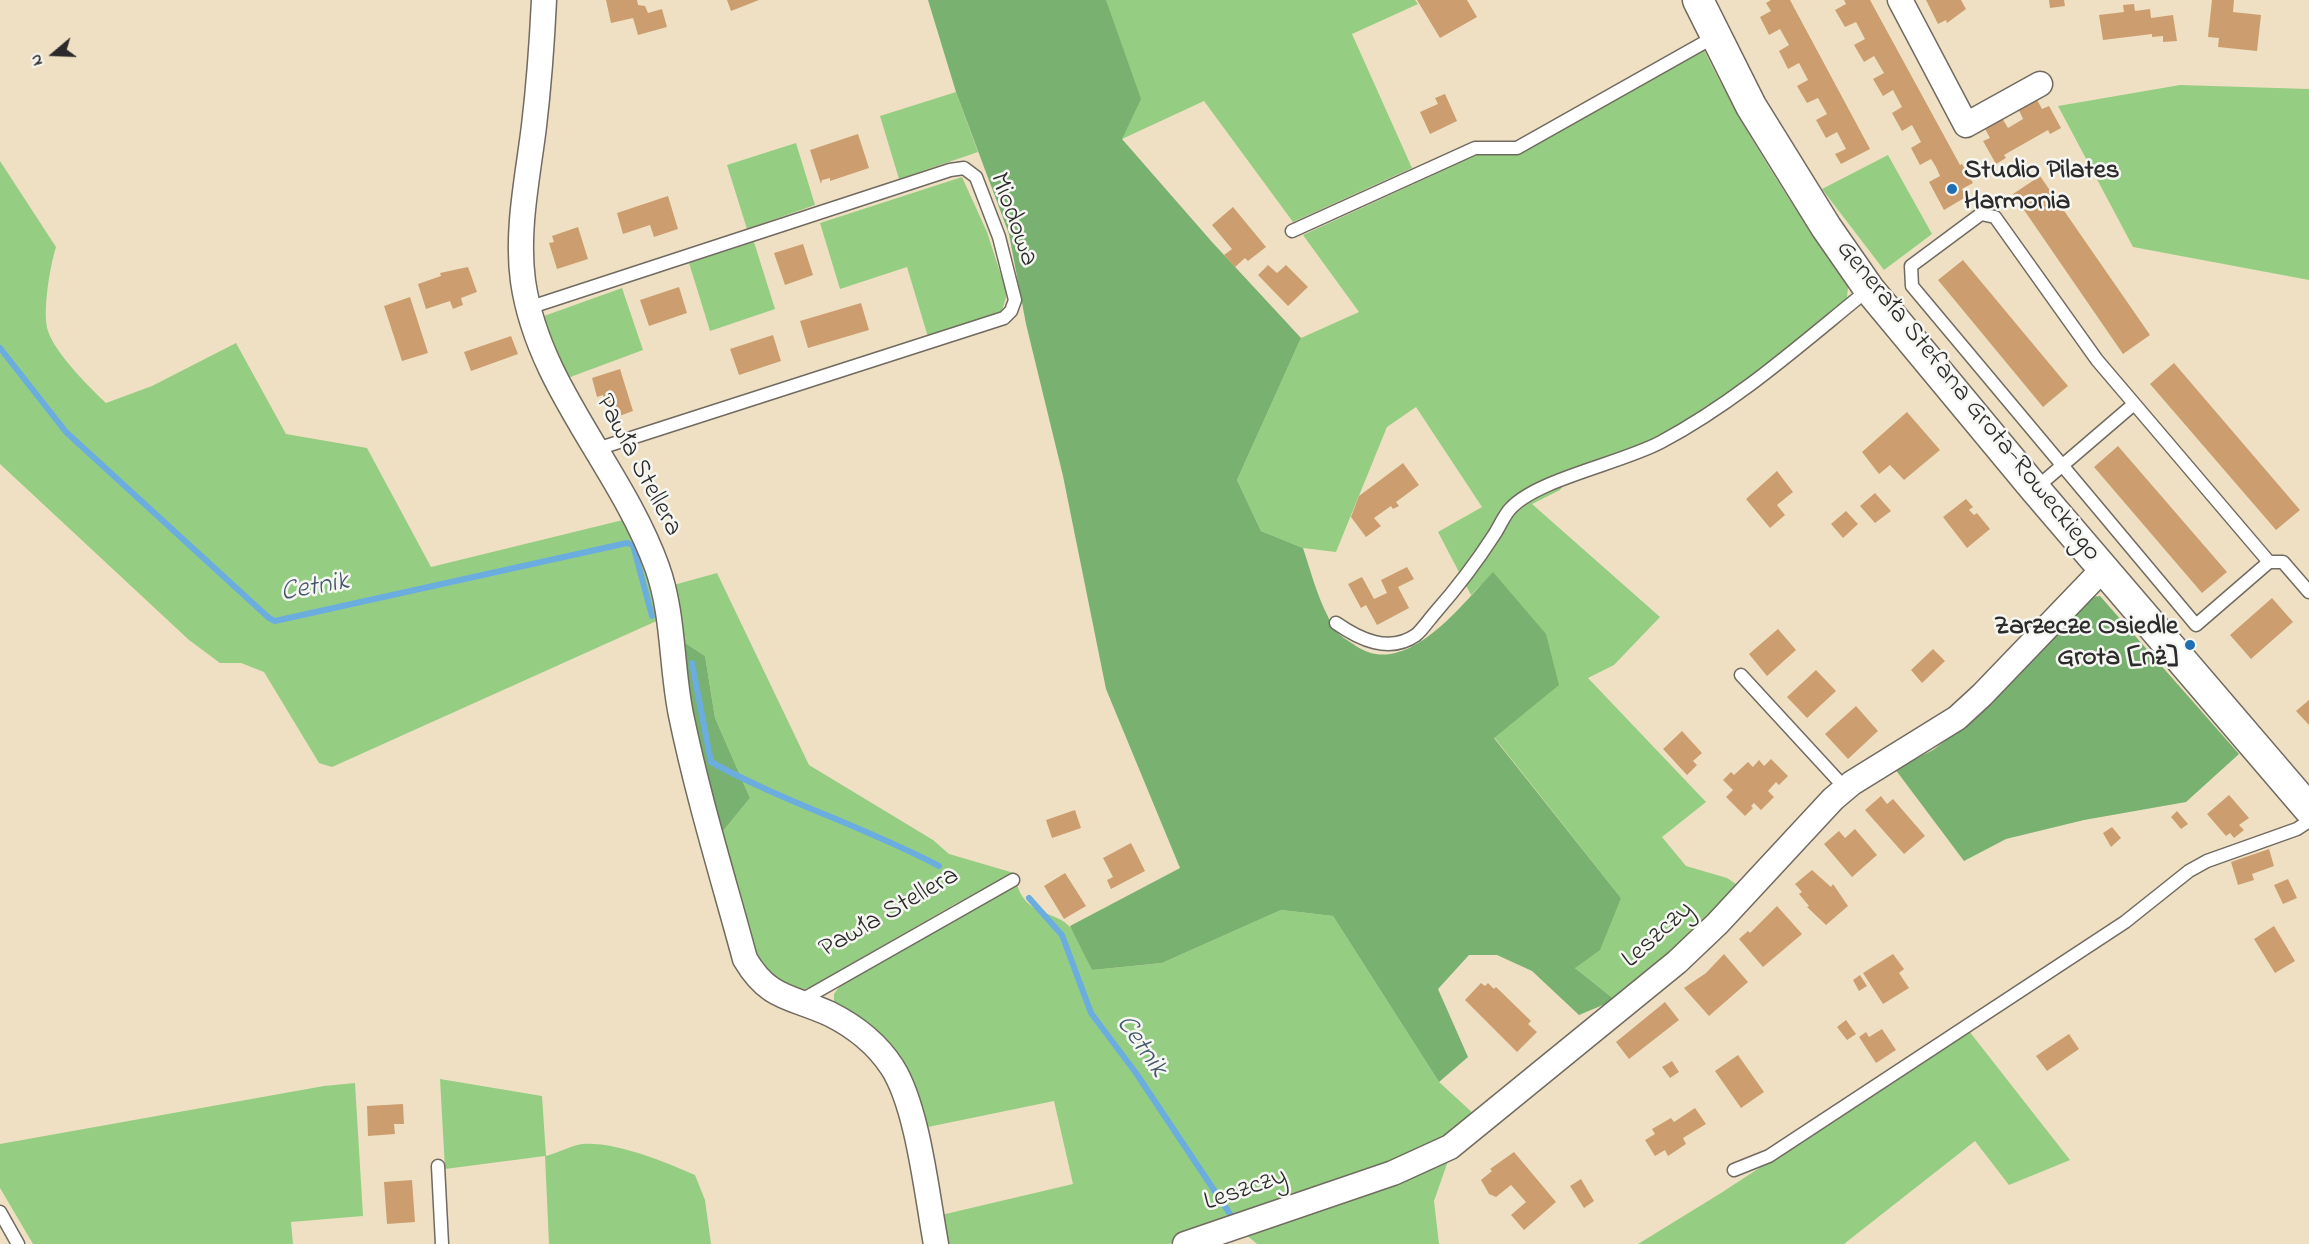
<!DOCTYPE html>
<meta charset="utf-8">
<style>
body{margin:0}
#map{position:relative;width:2309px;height:1244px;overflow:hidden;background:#efe0c3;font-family:"Indie Flower",sans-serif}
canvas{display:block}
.north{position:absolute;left:24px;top:24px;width:60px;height:60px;-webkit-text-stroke:4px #f6f6f2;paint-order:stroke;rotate:251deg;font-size:16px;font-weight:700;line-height:24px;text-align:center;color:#2b2b2b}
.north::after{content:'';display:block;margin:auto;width:21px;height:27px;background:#2b2b2b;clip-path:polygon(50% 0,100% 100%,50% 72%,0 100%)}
</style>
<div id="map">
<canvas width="2309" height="1244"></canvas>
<div class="north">N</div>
</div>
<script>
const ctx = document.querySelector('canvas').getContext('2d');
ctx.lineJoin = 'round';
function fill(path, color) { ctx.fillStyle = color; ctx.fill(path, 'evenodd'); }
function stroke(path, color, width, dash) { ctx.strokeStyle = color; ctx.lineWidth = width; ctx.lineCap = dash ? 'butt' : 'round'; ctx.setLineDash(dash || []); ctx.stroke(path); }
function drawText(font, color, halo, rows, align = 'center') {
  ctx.font = font + ' "Indie Flower",sans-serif'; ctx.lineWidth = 5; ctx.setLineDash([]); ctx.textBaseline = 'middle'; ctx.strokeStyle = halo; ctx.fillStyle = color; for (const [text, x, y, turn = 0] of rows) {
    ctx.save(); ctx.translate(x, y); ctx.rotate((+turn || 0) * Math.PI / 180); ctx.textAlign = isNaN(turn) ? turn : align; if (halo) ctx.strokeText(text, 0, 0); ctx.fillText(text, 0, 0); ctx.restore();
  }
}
fill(new Path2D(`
 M1106 0H1415L1418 4 1352 34 1412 168 1293 222 1204 101 1122 139Z
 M1703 48C1744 132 1795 210 1848 287L1847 298 1769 366 1710 407 1655 440 1574 472 1560 490 1532 504 1660 617 1614 665 1588 678 1706 802 1662 837 1686 866 1727 878 1739 886 1690 936 1615 1000 1575 968 1621 898 1494 737 1493 573 1471 595 1438 532 1482 507 1416 407 1387 427 1336 552 1303 548 1261 531 1237 480 1301 338 1359 312 1303 235 1477 155H1519Z
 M2180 85 2309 89V280L2133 247 2058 106Z
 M956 92 978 152 899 179 880 116Z
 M796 143 815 205 747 229 727 165Z
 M1888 155 1932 234 1884 270 1822 189Z
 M0 161 56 247C50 266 42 313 48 331 55 353 89 387 106 403L152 386 236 343 286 434 367 448 431 567 627 519 650 572 661 619 332 767 319 763 264 672 241 663H220L189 640 0 464Z
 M962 177 987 232 1007 294 1002 311 928 337 907 267 840 289 820 223Z
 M754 242 775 309 710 331 689 263Z
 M622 288 643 350 565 379 544 329V316Z
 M717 573 809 765 933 840 949 854 1014 873 955 904 811 987 796 992 759 970 719 836 750 798 715 718 705 656 679 639 670 586Z
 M1017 885C1027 917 1056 910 1071 928 1080 939 1086 957 1092 970L1162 963 1281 910 1333 916 1439 1082 1475 1115 1435 1145 1169 1244H942L937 1216 1073 1184 1054 1101 923 1128 834 1004V994L842 983 990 897Z
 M1969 1031 2070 1160 2009 1185 1975 1141 1844 1244H1638L1721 1193Z
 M440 1079 542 1096 546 1156C557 1153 570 1146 582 1144 614 1141 666 1162 695 1175L705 1200 711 1244H549L545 1156 445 1169Z
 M355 1083 363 1216 291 1222 293 1244H33L0 1188V1144L324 1086Z
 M1448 1161 1434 1201 1439 1244H1257L1244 1233 1424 1172Z`), '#95ce82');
fill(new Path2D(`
 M928 0H1106L1141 99 1122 139 1212 242 1301 338 1237 480 1261 531 1303 548C1312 575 1319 604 1335 629 1339 636 1349 641 1356 646 1406 680 1462 604 1493 572L1546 634 1559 685 1494 738 1621 898 1600 950 1575 968 1615 1000 1579 1015 1532 971 1497 955H1469L1438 989 1468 1057 1439 1082 1333 916 1281 910 1162 963 1092 970 1070 926 1180 868 1106 689 1063 476 1026 324 1009 234 956 92Z
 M2100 596 2239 754 2186 802 2084 820 2006 839 1964 861 1895 769 1933 750 1967 724 2092 597Z
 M679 639 705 656 715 718 750 798 719 836 692 733Z`), '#78b170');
stroke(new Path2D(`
 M0 348 66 432 269 618 275 621 627 543 633 545 652 616
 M692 663 711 762C784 802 865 827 939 866
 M1029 898 1062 935 1091 1013 1136 1073 1230 1214`), '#6cade0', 6);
fill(new Path2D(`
 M606 0H637L638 5 645 6 648 13 662 9 667 27 638 35 633 18 611 23Z
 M727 0H759L731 11Z
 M1417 0H1467L1477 17 1440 38Z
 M1771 0H1790L1870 149 1841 164 1835 154 1846 149 1837 132 1826 138 1816 120 1827 114 1818 98 1807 103 1797 86 1808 80 1799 63 1788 69 1779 51 1789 45 1780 29 1769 35 1760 17 1771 11 1766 3Z
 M1844 0H1870L1960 165 1962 164 1973 183 1962 189 1966 197 1944 210 1929 182 1940 176 1936 167 1931 159 1920 165 1911 148 1921 142 1912 125 1902 131 1892 113 1902 107 1893 90 1883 96 1873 79 1884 73 1874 56 1864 62 1854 45 1865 39 1856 22 1845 27 1835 10 1846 4Z
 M1926 0H1961L1966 9 1947 23 1946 20 1938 24Z
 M2049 0H2064L2065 6 2050 8Z
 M2212 0H2234L2233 12 2261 15 2257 51 2218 47 2219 38 2208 37Z
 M2134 4 2135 11 2150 9 2151 18 2173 15 2177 41 2163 42V36L2152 37V34L2103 40 2099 15 2124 12 2123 5Z
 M1445 94 1457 121 1430 134 1420 112 1438 104 1435 98Z
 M2036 98 2042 109 2049 106 2061 128 2050 134 2048 130 2004 155 2006 158 1996 164 1983 141 1990 138 1984 127 2002 118 2008 128 2023 119 2018 108Z
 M858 134 869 168 830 181V178L822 180 821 184 810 150Z
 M2040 176 2150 335 2123 354 2013 194Z
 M668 196 678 229 654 237 650 225 623 234 617 213Z
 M1233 207 1266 247 1248 261 1245 258 1235 267 1224 255 1232 249 1212 225Z
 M578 227 588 259 557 269 549 243 554 242 552 236Z
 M803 244 813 275 785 285 774 253Z
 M1963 260 2068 386 2043 407 1938 280Z
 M1268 265 1277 273 1286 265 1308 287 1288 306 1258 275Z
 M468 267 477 292 461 298 463 305 453 309 450 301 426 309 418 284 441 276 440 273Z
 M679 287 687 313 649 326 640 300Z
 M410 297 428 353 402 361 384 306Z
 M861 303 869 330 808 348 800 321Z
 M773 335 781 361 739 375 730 349Z
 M511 336 518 354 471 371 464 352Z
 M2174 363 2300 510 2276 530 2150 384Z
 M620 369 633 411 611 419 603 395 597 397 592 378Z
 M1907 412 1940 450 1904 480 1890 465 1879 474 1862 452Z
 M2118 446 2227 572 2202 593 2094 467Z
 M1403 463 1419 485 1396 502 1399 506 1393 509 1391 506 1374 518 1381 526 1366 537 1351 517 1359 496Z
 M1777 471 1793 492 1777 505 1785 515 1770 528 1746 499Z
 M1875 493 1891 511 1875 523 1860 506Z
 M1966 499 1973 507 1969 510 1974 515 1977 513 1990 529 1967 548 1943 517Z
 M1846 511 1858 524 1843 538 1831 524Z
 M1407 567 1414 579 1398 587 1409 608 1377 625 1366 605 1361 608 1348 584 1362 577 1374 599 1387 593 1381 580Z
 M2272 598 2293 622 2251 659 2230 635Z
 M1778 629 1796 650 1767 676 1749 654Z
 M1933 649 1945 661 1922 683 1911 670Z
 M1816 670 1836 691 1807 718 1787 697Z
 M2309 700V725L2296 711Z
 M1856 706 1878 731 1848 759 1825 734Z
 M1682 731 1702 753 1693 761 1697 765 1687 775 1663 749Z
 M1771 759 1788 776 1779 785 1776 782 1768 791 1774 797 1761 810 1754 803 1751 806 1753 808 1745 816 1726 797 1733 790 1723 780 1731 772 1734 775 1748 762 1753 767 1759 760 1764 766Z
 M2229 795 2249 818 2239 825 2244 830 2234 838 2230 833 2226 836 2207 814Z
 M1881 796 1887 804 1893 799 1925 836 1904 854 1865 810Z
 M1075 810 1081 828 1052 838 1046 820Z
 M2177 811 2188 824 2181 829 2171 817Z
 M2112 827 2121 838 2111 847 2103 833Z
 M1855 829 1877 855 1852 877 1824 844 1839 831 1845 838Z
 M1131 843 1145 871 1111 889 1107 880 1113 877 1103 858Z
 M2269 849 2274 866 2252 874 2254 880 2238 885 2231 862Z
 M1812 870 1831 887 1833 884 1848 906 1826 925 1807 907 1809 906 1799 894 1802 892 1795 884Z
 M1065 873 1086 906 1064 919 1044 886Z
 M2288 879 2297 898 2283 904 2274 885Z
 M1777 906 1802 934 1763 967 1739 939 1748 931 1750 933Z
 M2274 926 2295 961 2275 973 2254 939Z
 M1724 954 1748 982 1709 1016 1684 988 1706 973Z
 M1893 954 1904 969 1899 973 1909 988 1883 1004 1863 973Z
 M1860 975 1867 986 1859 991 1853 980Z
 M1481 983 1485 986 1488 983 1494 989 1496 987 1531 1021 1528 1024 1537 1032 1517 1052 1465 1000Z
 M1665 1002 1679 1020 1629 1059 1616 1042Z
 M1846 1020 1856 1034 1847 1040 1837 1027Z
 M1882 1029 1896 1050 1876 1063 1859 1037 1866 1032 1869 1037Z
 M2069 1034 2079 1049 2047 1071 2036 1056Z
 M1738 1055 1764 1092 1741 1108 1715 1071Z
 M1672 1061 1679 1072 1670 1078 1662 1067Z
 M403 1104 404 1124H394L395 1134 368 1136 367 1106Z
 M1695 1108 1706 1124 1683 1138 1686 1144 1668 1156 1665 1150 1655 1156 1645 1140 1655 1134 1652 1129 1671 1118 1674 1122Z
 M1514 1152 1556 1202 1524 1230 1511 1215 1526 1202 1511 1185 1496 1197 1489 1194 1481 1180 1492 1171 1490 1169Z
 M1581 1179 1594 1201 1584 1208 1570 1186Z
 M412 1180 415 1222 387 1224 384 1182Z`), '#cc9e6f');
const service = new Path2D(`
 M1292 231 1475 148H1517L1714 37
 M528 308 950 170 964 168 976 177 999 237 1015 300 1011 311 1004 318 597 449
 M2036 488 2134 404
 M2269 562 2097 360 1995 217 1981 214 1911 266 1912 286 2196 625 2269 562H2283L2309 592
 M1336 623C1359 639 1389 654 1416 635 1422 630 1428 621 1434 614 1456 589 1476 563 1494 535 1500 526 1504 515 1511 508 1538 479 1622 463 1661 442 1738 401 1801 344 1869 289
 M1741 675 1845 788
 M800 1001 1013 880
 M438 1166 442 1244
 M1734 1170 1769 1156 2125 922 2189 871 2207 861 2297 829 2309 821
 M0 1212 18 1244`);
const minor = new Path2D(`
 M544 0C542 42 539 84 534 126 528 176 516 230 523 281 538 387 621 467 657 567 674 614 671 666 681 715 698 797 723 878 745 959 769 1000 791 996 830 1014 854 1026 877 1044 892 1067 918 1107 927 1196 936 1244
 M1900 0 1966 125 2040 84
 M1185 1244 1393 1173 1450 1147 1677 962 1717 924 1833 799 1852 783 1957 718 1982 695 2103 569`);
const tertiary = new Path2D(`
 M1698 0 1751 106 1826 227 1869 289 2035 489 2309 809`);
stroke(service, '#706a60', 15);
stroke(minor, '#706a60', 27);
stroke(tertiary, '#706a60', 33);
stroke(service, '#fff', 12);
stroke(minor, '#fff', 24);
stroke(tertiary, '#fff', 30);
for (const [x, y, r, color] of [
 [1952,189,6,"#1f6fb2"],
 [2190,645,6,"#1f6fb2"]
]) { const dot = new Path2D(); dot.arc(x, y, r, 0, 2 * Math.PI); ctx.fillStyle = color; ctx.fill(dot); stroke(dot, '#f6f6f2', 2); }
drawText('bold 27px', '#2b2b2b', '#f6f6f2', [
 ["Studio Pilates",1964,173],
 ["Harmonia",1964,204],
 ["Zarzecze Osiedle",2178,629,"right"],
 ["Grota [nż]",2178,660,"right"]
], 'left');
drawText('27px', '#2b2b2b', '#f6f6f2', [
 ["Miodowa",1012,220,70],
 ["Generała Stefana Grota-Roweckiego",1967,402,51],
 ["Pawła Stellera",637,466,62],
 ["Pawła Stellera",890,914,-30],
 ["Leszczy",1659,936,-42],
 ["Leszczy",1246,1191,-19]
]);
drawText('italic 28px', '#42586a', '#f6f6f2', [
 ["Cetnik",315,589,-10],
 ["Cetnik",1140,1047,55]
]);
</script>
